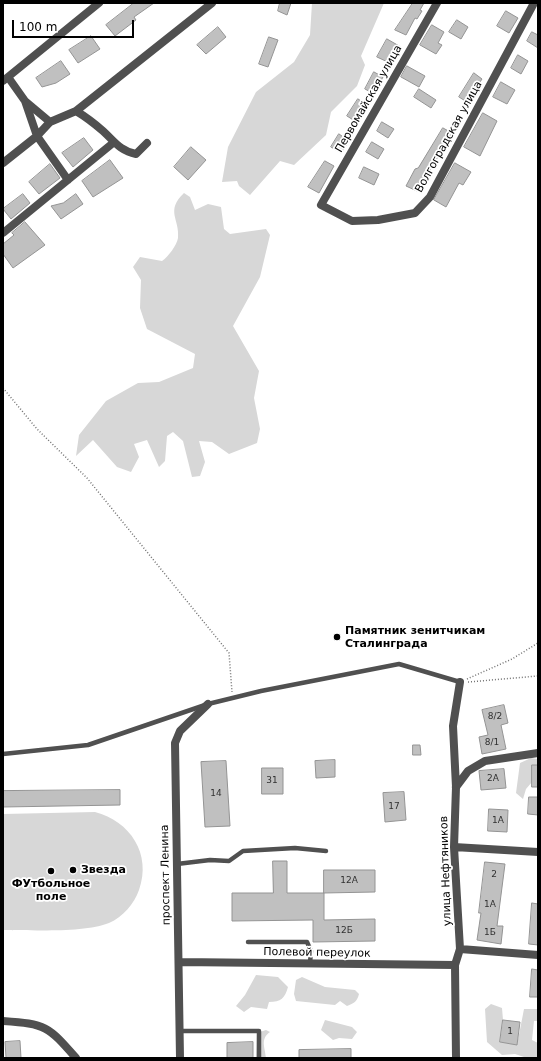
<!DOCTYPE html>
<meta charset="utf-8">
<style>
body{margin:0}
#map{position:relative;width:541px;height:1061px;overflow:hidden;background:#fff;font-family:"DejaVu Sans",sans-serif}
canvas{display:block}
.frame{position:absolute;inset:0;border:4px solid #000;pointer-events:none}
.scale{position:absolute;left:12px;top:20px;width:122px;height:18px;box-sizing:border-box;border:2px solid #000;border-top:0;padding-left:5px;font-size:12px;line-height:14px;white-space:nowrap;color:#000;-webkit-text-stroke:3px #fff;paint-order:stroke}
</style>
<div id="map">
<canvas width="541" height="1061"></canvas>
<div class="frame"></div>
<div class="scale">100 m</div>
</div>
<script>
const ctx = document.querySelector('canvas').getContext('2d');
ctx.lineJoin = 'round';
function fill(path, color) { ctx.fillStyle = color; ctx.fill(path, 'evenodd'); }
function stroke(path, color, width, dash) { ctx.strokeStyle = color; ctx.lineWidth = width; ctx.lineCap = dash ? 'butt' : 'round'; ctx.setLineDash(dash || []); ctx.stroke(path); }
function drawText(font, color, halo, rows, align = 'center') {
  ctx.font = font + ' "DejaVu Sans",sans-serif'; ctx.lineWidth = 3.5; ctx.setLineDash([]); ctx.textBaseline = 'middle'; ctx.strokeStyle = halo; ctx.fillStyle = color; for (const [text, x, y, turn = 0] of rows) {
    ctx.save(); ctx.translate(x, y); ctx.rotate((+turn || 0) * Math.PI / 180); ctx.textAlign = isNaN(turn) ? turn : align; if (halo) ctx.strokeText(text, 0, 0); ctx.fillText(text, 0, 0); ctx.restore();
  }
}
fill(new Path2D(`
 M312 3H384L361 56 365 65 357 86 331 112 326 135 294 165 280 161 250 195 239 186 237 181 222 182 228 147 256 92 294 62 310 35Z
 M184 193 190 197 195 210 208 204 221 207 224 229 230 234 266 229 270 235 260 277 233 326 259 371 254 398 260 429 257 443 229 454 212 442 199 441 205 462 200 476 192 477 183 441 173 432 167 436 165 461 159 467 147 440 134 444 139 457 131 472 117 467 93 440 76 456 79 435 106 401 138 383 159 382 193 368 195 354 147 329 140 308 141 280 133 267 140 257 162 261C168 257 177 245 178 238 180 219 165 211 184 193Z
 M531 758 538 759V765L532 766V782L526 789 523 799 516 793 520 763Z
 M95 812C130 821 152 854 139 890 134 904 123 917 109 923 85 933 31 930 3 930V814Z
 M256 975 278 977 288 987C285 998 281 1002 269 1002L267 1009 251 1007 244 1012 236 1006 245 995Z
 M302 977 325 987 355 990 359 994C357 1002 354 1003 347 1006L340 1001 335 1005 296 1001 294 994 296 980Z
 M491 1004 502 1008 503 1020 500 1042 517 1045 524 1009H538V1021H534L532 1040 538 1043V1058H527L515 1054 502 1055 487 1042 485 1009Z
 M325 1020 352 1027 357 1032 352 1039 339 1038 333 1040 321 1030Z
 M266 1030 270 1032C260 1039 265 1047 266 1058H256L257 1033Z`), '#d7d7d7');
const building = new Path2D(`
 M134 3H154L134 17 136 20 115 36 106 25Z
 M280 3H291L287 15 278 11Z
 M413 3H424L420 10 422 11 417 19 415 18 406 35 395 30Z
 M506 11 518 18 509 33 497 26Z
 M457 20 468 27 461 39 449 32Z
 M432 25 444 32 438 43 442 45 436 54 420 45Z
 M218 27 226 37 206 54 197 45Z
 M532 32 538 35V48L527 41Z
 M91 36 100 49 78 63 69 50Z
 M269 37 278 40 268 67 259 64Z
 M387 39 401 47 392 64 377 57Z
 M518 55 528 61 521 74 511 68Z
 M61 61 70 74 56 83 42 87 36 78Z
 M407 66 425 76 419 87 401 77Z
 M374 72 383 77 374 94 365 89Z
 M474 73 482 79 474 91 477 93 470 104 459 97Z
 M501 82 515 90 507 104 493 97Z
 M419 89 436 100 431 108 414 97Z
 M358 99 369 106 358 123 347 116Z
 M483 113 497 121 480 156 464 147Z
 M382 122 394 129 388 138 377 131Z
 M443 128 452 133 430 170 428 169 417 191 406 186 415 169 418 168Z
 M339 134 349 141 341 153 331 147Z
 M84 138 93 150 73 167 62 153Z
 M372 142 384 149 378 159 366 152Z
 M191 147 206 160 188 180 174 167Z
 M110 160 123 178 93 197 82 181Z
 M325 161 334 166 319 193 308 187Z
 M455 163 471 172 463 185 459 183 446 207 434 200Z
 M50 164 60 178 39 194 29 182Z
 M364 167 379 174 374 185 359 178Z
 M23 194 30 203 11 219 3 209Z
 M76 194 83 204 61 219 51 206 63 203Z
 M25 222 45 245 13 268 3 254V244L14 235 12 233Z
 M504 705 508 723 501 725 506 749 482 754 479 737 488 735 482 710Z
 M413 745H420L421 755H413Z
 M335 760V777L316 778 315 761Z
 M226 761 230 826 205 827 201 762Z
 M532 765H538V787H532Z
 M262 768H283V794H262Z
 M504 769 506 788 481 790 479 771Z
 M120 790V805L3 807V791Z
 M404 792 406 820 385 822 383 793Z
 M529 797H538V815L528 814Z
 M489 809 508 810 507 832 488 831Z
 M273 861H287V893H324V920L375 919V941L313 942V920L232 921V893H273Z
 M485 862 505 864 497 926H503L501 944 477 940 481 913H479Z
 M324 870H375V892L324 893Z
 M532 903 538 904V945L529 944Z
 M532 969 538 970V997H530Z
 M503 1020 520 1022 517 1045 500 1042Z
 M20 1041 21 1058H6L5 1042Z
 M253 1042V1058H227V1043Z
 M351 1049V1058H299V1050Z`);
fill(building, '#c0c0c0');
stroke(building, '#949494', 1);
stroke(new Path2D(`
 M3 388 37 429 87 478 229 653 232 692
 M467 679 512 659 538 643
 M468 682 538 676`), '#727272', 1.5, [1, 2]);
stroke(new Path2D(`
 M3 754 88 745 208 704 261 691 399 664 460 682
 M177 864 210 860 229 861 243 851 295 848 326 851
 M248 942H307L311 951 310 963
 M180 1031H259V1058`), '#505050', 4.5);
stroke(new Path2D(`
 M437 3 321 205 352 221 378 220 415 213 430 197 534 3
 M8 77 25 101 50 122
 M3 81 99 3
 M25 101 37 136 68 180
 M76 111C86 117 95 124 103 131 114 141 120 151 136 154L147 143
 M3 163 37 136 50 122 76 111 212 3
 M3 233 113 143
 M456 787 468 771 485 761 538 753
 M454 847 538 852
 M460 949 538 955
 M179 962 455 965
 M3 1021C46 1024 48 1026 76 1058
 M180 1058 175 743 180 731 208 704
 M456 1058 455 965 460 949 454 847 456 787 453 726 460 682`), '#505050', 8);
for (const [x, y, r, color] of [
 [337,637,4,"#000"],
 [73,870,4,"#000"],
 [51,871,4,"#000"]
]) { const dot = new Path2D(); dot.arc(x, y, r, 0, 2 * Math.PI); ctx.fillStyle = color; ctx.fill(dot); stroke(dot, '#fff', 1.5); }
drawText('9px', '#303030', null, [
 ["8/2",495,717],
 ["8/1",492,743],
 ["2А",493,779],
 ["31",272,781],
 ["14",216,794],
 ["17",394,807],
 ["1А",498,821],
 ["2",494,875],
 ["12А",349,881],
 ["1А",490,905],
 ["12Б",344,931],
 ["1Б",490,933],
 ["1",510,1032]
]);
drawText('11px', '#000', '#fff', [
 ["Первомайская улица",369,99,-60],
 ["Волгоградская улица",449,137,-61],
 ["улица Нефтяников",446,871,-92],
 ["проспект Ленина",166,875,-91],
 ["Полевой переулок",317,953,1]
]);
drawText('bold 11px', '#000', '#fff', [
 ["Памятник зенитчикам",345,631],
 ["Сталинграда",345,644],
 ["Звезда",81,870],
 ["ФУтбольное",51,884,"center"],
 ["поле",51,897,"center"]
], 'left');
</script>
